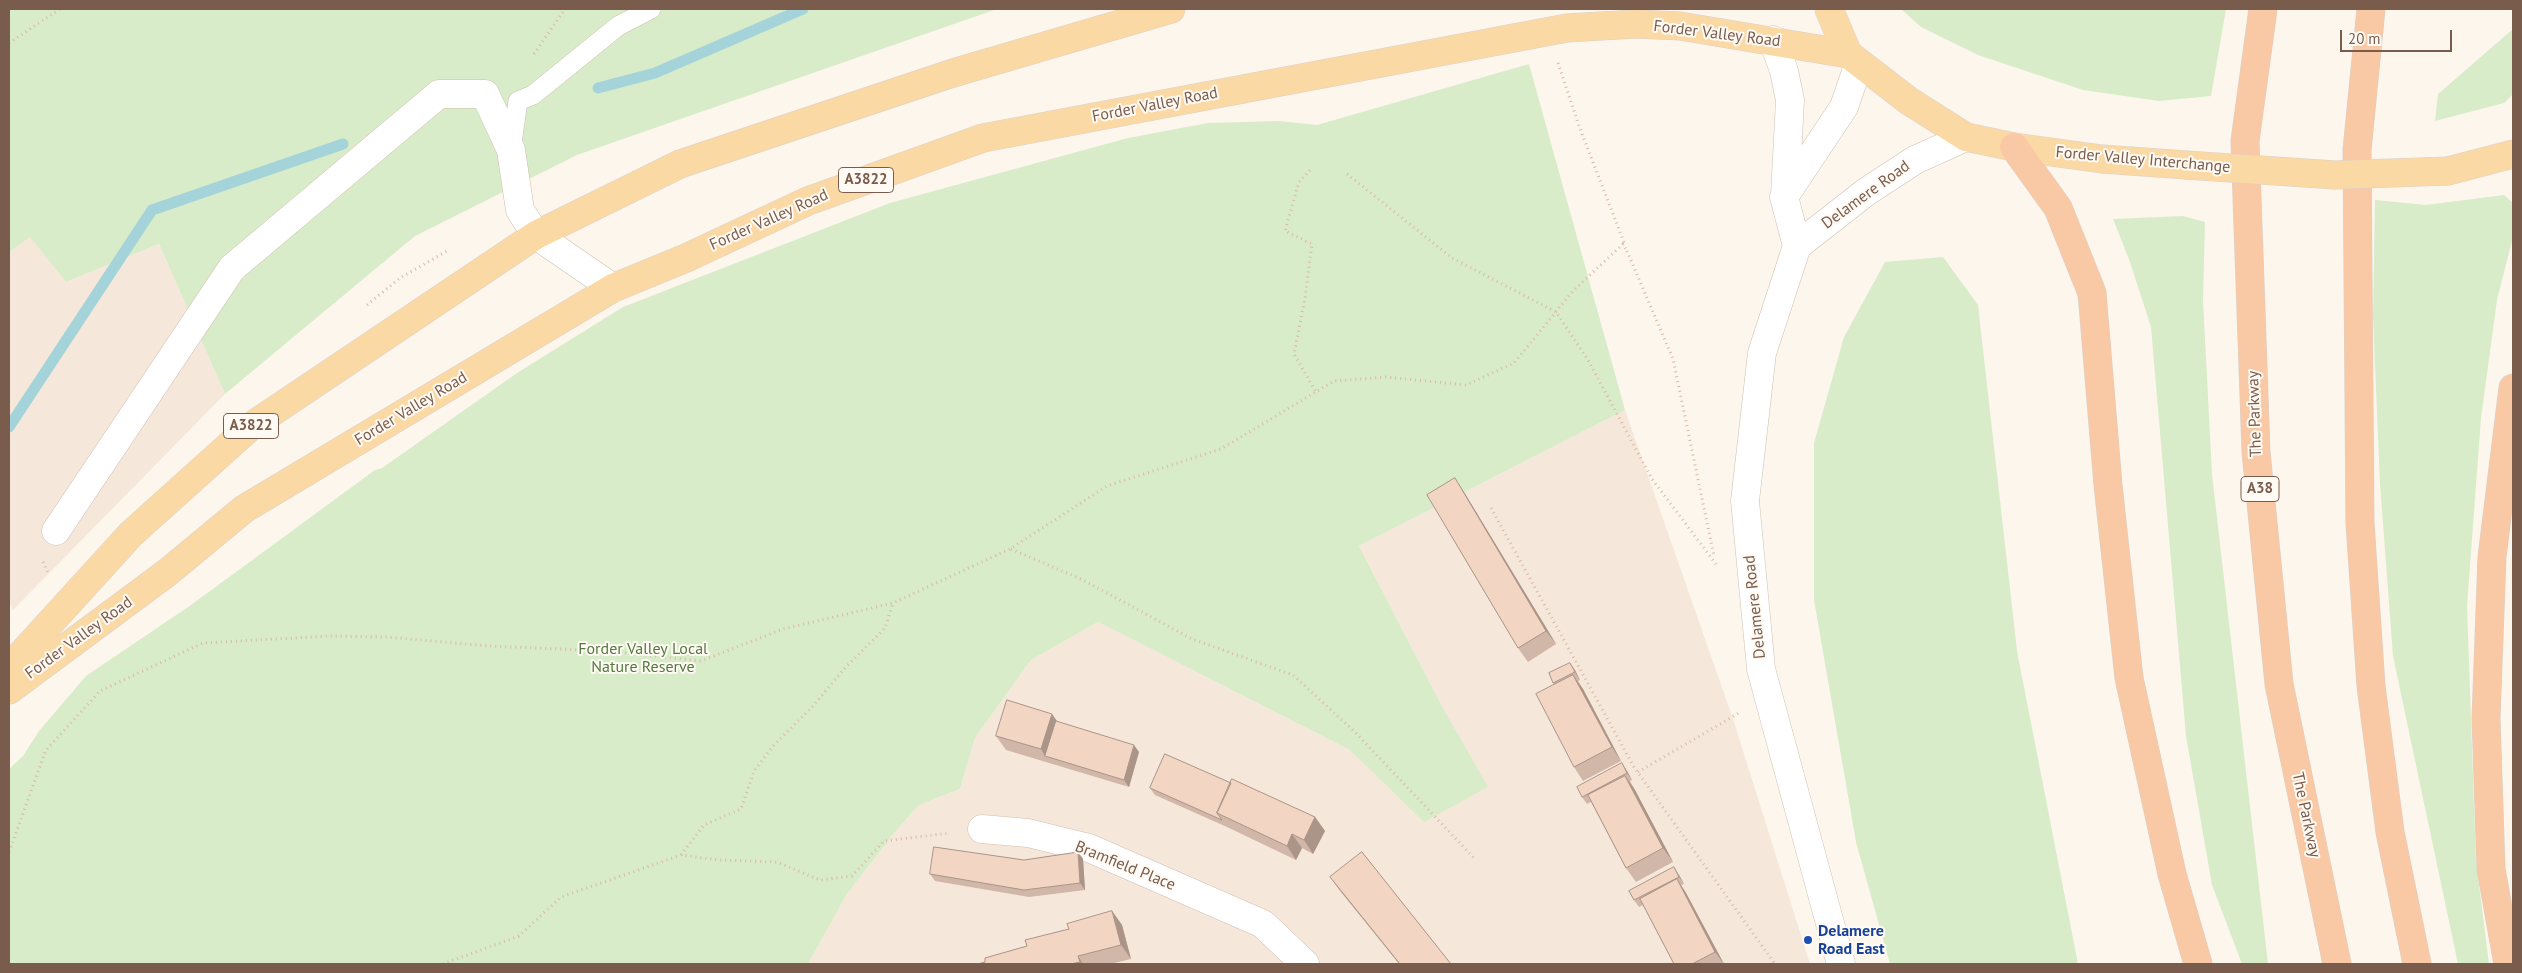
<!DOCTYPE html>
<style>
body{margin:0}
#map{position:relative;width:2522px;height:973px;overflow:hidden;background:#fdf6ec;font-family:"PT Sans",sans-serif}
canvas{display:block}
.frame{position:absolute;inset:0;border:10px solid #7a5c4d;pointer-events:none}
.scale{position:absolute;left:2340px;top:30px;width:112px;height:22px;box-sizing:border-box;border:2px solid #7a5c4d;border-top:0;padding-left:6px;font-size:15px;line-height:18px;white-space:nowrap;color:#7a5c4d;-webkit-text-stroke:4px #fffaf3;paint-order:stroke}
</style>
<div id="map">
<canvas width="2522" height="973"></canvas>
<div class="frame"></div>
<div class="scale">20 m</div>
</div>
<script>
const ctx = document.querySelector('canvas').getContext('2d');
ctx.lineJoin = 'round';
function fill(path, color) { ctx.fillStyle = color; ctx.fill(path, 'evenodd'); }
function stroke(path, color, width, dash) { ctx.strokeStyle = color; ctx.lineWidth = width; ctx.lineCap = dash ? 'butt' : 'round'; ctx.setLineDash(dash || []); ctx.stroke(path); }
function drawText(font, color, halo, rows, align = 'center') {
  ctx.font = font + ' "PT Sans",sans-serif'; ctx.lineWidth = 4; ctx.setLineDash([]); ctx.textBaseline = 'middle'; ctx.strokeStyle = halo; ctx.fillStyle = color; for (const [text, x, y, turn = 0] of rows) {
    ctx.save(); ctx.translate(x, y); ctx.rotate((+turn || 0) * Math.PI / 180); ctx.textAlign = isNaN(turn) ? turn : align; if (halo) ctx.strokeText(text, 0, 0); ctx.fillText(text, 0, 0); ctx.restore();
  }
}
fill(new Path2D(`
 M30 236 66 282 159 244 225 394 13 610 9 601V252Z
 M1625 410 1733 719 1810 964H808L847 894 895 832 919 805 960 789 975 738 1031 660 1098 622 1350 750 1444 710 1359 546Z`), '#f5e8da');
fill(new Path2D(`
 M9 9H997L577 155 415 236 225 394 159 244 66 282 30 237 9 252Z
 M1901 9H2226L2211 96 2159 101 2083 90 1978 55 1921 27Z
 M2513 29V94L2504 103 2435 121 2438 94Z
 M1529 64 1625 410 1359 546 1444 710 1488 787 1424 822 1350 750 1098 622 1031 660 975 738 960 789 919 805 895 832 847 894 808 964H9V769L23 756 39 731 86 676 191 605 375 470 382 468 517 373 623 307 890 203 1128 138 1208 123 1279 121 1317 125Z
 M2504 195 2513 203V237L2497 300 2481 418 2467 606 2476 861 2489 964H2458L2393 656 2380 484 2373 316 2375 200 2426 205Z
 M2183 216 2205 222 2203 300 2212 474 2268 964H2242L2212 885 2186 736 2151 327 2130 262 2113 219Z
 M1943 257 1978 305 2017 651 2078 964H1890L1856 842 1814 600V443L1844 337 1885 262Z`), '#d8ecc9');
stroke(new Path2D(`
 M598 88 655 73 803 9
 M9 427 152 210 343 144`), '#a5d3da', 11);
const service = new Path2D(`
 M511 150 518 101 533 95 618 26 651 9`);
const minor = new Path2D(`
 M1773 40 1784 71 1790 100 1785 195
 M1797 246 1866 192 1915 160 1966 137
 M56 531 232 268 439 94H485L511 150 520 210 536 235 613 288
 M982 829 1028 833 1089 848 1263 924 1305 964
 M1841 964 1761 669 1745 501 1762 353 1797 246 1784 197 1844 107 1859 63`);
const primary = new Path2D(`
 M1829 9 1848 54 1909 101 1966 137 2014 147 2102 159 2186 165
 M2448 171 2513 154
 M9 668 131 534 250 427 536 235 680 164 953 73 1171 9
 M9 690 168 572 244 509 613 288 686 258 808 201 983 138 1567 28 1636 24 1680 26 1848 54`);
const trunk = new Path2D(`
 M2263 9 2245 141 2256 452 2279 684 2337 964
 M2371 9 2357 150 2360 523 2371 686 2390 832 2417 964
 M2014 147 2058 208 2092 293 2108 485 2129 678 2172 874 2198 964
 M2508 964 2491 869 2486 718 2492 557 2513 388`);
stroke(service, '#d1beb0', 20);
stroke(minor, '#d1beb0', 29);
stroke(primary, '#dad1cd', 29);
stroke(trunk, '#dad1cd', 29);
stroke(new Path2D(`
 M9 43 60 9
 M534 54 565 9
 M1558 63 1579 126 1625 245
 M1310 170 1299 182 1285 231 1312 244 1305 298 1294 354 1316 392
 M1347 174 1452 258 1556 312 1588 360 1652 479 1716 564
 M1627 251 1673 359 1714 556
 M367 305 400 278 447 251
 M1491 508 1634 767 1775 964
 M1011 549 1083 580 1192 639 1293 675 1355 732 1474 858
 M43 562 49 575
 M1638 772 1739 713
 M9 852 46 750 100 691 203 643 331 636 386 637 489 646 606 651 701 661 783 629 893 603 1010 549 1107 486 1221 449 1334 381 1386 377 1466 385 1514 363 1573 291 1623 244 1627 251
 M681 855 704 825 741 809 754 771 773 746 813 706 843 670 885 628 893 603
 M443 964 519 936 561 897 681 855 719 860 777 862 820 880 852 876 884 841 950 833`), '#d9b8a5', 3, [1, 4]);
stroke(service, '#fff', 19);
stroke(minor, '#fff', 28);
stroke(primary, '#fbd9a5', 28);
stroke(trunk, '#f9c8a4', 28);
const primaryBridge = new Path2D(`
 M2186 165 2335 175 2448 171`);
stroke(primaryBridge, '#dad1cd', 29, []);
stroke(primaryBridge, '#fbd9a5', 28);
fill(new Path2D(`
 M1464 492 1556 644 1528 662 1518 648Z
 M1575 670 1580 680 1578 681 1583 689 1621 761 1583 781 1574 767 1554 685 1553 683Z
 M1056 721 1139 752 1129 787 1006 750 996 736Z
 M1627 771 1632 780 1630 781 1635 790 1673 862 1636 882 1626 868 1591 802 1587 804 1582 797Z
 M1231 783 1315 817 1325 831 1313 854 1302 848 1296 860 1227 827 1155 795 1150 788Z
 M1078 852 1083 859 1085 890 1029 897 935 881 930 874Z
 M1679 875 1684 884 1681 885 1686 893 1724 964H1674L1643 905 1639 907 1634 900Z
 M1330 877 1451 964H1399L1340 891Z
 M1112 911 1122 925 1131 959 1110 964H978L985 962 1027 946Z`), '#d1b7a8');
fill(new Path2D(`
 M1455 478 1464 492 1556 644 1546 631Z
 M1570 663 1575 670 1580 680 1575 672Z
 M1573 675 1583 689 1621 761 1612 747Z
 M1052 714 1062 728 1045 756 1041 749Z
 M1134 745 1139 752 1129 787 1124 780Z
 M1622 763 1627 771 1632 780 1627 773Z
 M1625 776 1635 790 1673 862 1663 848Z
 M1315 817 1325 831 1313 854 1304 840Z
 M1292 834 1302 848 1296 860 1287 846Z
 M1078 852 1083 859 1085 890 1080 883Z
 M1674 867 1679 875 1684 884 1679 877Z
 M1677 879 1686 893 1724 964 1715 952Z
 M1112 911 1122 925 1131 959 1121 945Z
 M1078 956 1083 964H1081L1080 962Z`), '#aa9588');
const building = new Path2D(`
 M1455 478 1546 631 1518 648 1427 495Z
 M1570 663 1575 672 1553 683 1549 673Z
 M1573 675 1612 747 1574 767 1536 694Z
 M1007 700 1052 714 1041 749 996 736Z
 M1056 721 1134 745 1124 780 1045 756Z
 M1165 754 1231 783 1217 813 1222 820 1150 788Z
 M1622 763 1627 773 1582 797 1577 787Z
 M1625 776 1663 848 1626 868 1588 795Z
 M1232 779 1315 817 1304 840 1292 834 1287 846 1217 813Z
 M934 847 1024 860 1078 852 1080 883 1024 890 930 874Z
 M1362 852 1451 964H1400L1330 877Z
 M1674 867 1679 877 1634 900 1629 891Z
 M1677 879 1715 952 1692 964H1674L1640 899Z
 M1112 911 1121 945 1078 956 1080 962 1071 964H978L985 962V958L1027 946 1025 940 1069 929 1067 924Z`);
fill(building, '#f3d5c3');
stroke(building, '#aa9588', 1);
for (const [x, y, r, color] of [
 [1808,940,5,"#1a4fb4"]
]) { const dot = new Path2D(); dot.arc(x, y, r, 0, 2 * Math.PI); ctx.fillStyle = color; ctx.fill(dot); stroke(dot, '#fffaf3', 2); }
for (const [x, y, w] of [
 [866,180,55],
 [251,426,55],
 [2260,489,38]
]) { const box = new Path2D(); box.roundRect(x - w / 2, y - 12.5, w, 25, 4); ctx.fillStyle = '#fffaf3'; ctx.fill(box); stroke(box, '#7a5c4d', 1); }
drawText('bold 15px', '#7a5c4d', null, [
 ["A3822",866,180],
 ["A3822",251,426],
 ["A38",2260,489]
]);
drawText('16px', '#7a5c4d', '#fffaf3', [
 ["Forder Valley Road",1717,34,7],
 ["Forder Valley Road",1155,105,-11],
 ["Forder Valley Interchange",2143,160,5],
 ["Delamere Road",1866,195,-36],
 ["Forder Valley Road",769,220,-24],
 ["Forder Valley Road",411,409,-31],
 ["The Parkway",2255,414,-92],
 ["Delamere Road",1755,607,-96],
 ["Forder Valley Road",79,638,-36],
 ["The Parkway",2306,815,78],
 ["Bramfield Place",1125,866,22]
]);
drawText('16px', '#537a41', '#fffaf3', [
 ["Forder Valley Local",643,649],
 ["Nature Reserve",643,667]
]);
drawText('bold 16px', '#164399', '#fffaf3', [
 ["Delamere",1818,931],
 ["Road East",1818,949]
], 'left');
</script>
